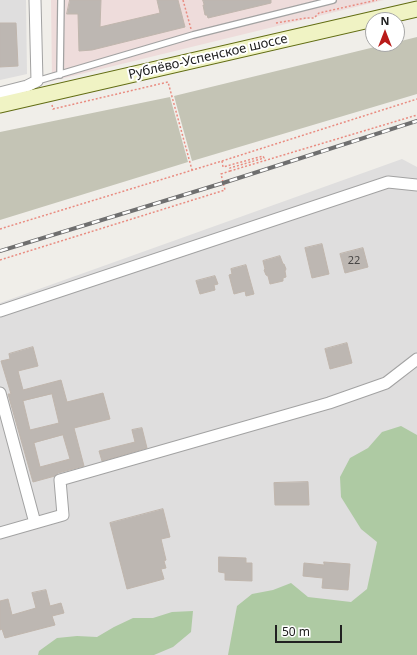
<!DOCTYPE html>
<meta charset="utf-8">
<style>
body{margin:0}
#map{position:relative;width:417px;height:655px;overflow:hidden;background:#f0eee9;font-family:"Noto Sans",sans-serif}
canvas{display:block}
.north{position:absolute;left:365px;top:12px;width:40px;height:40px;box-sizing:border-box;background:#fff;border:1px solid #a6a6a6;border-radius:50%;rotate:0deg;font-size:11px;font-weight:700;line-height:16px;text-align:center;color:#212121}
.north::after{content:'';display:block;margin:auto;width:14px;height:18px;background:#b91b19;clip-path:polygon(50% 0,100% 100%,50% 72%,0 100%)}
.scale{position:absolute;left:275px;top:625px;width:67px;height:18px;box-sizing:border-box;border:2px solid #212121;border-top:0;padding-left:5px;font-size:12px;line-height:14px;white-space:nowrap;color:#212121;-webkit-text-stroke:3px #fff;paint-order:stroke}
</style>
<div id="map">
<canvas width="417" height="655"></canvas>
<div class="north">N</div>
<div class="scale">50 m</div>
</div>
<script>
const ctx = document.querySelector('canvas').getContext('2d');
ctx.lineJoin = 'round';
function fill(path, color) { ctx.fillStyle = color; ctx.fill(path, 'evenodd'); }
function stroke(path, color, width, dash) { ctx.strokeStyle = color; ctx.lineWidth = width; ctx.lineCap = dash ? 'butt' : 'round'; ctx.setLineDash(dash || []); ctx.stroke(path); }
function drawText(font, color, halo, rows, align = 'center') {
  ctx.font = font + ' "Noto Sans",sans-serif'; ctx.lineWidth = 4; ctx.setLineDash([]); ctx.textBaseline = 'middle'; ctx.strokeStyle = halo; ctx.fillStyle = color; for (const [text, x, y, turn = 0] of rows) {
    ctx.save(); ctx.translate(x, y); ctx.rotate((+turn || 0) * Math.PI / 180); ctx.textAlign = isNaN(turn) ? turn : align; if (halo) ctx.strokeText(text, 0, 0); ctx.fillText(text, 0, 0); ctx.restore();
  }
}
fill(new Path2D(`
 M0 0H26L27 74 0 80Z
 M402 159 417 167V655H0V303Z`), '#dfdede');
fill(new Path2D(`
 M51 0H384L52 81Z`), '#eedcdb');
fill(new Path2D(`
 M417 37V94L192 161 174 96 387 44H397V42Z
 M170 97 188 162 0 220V132Z`), '#c4c4b5');
fill(new Path2D(`
 M401 426 417 435V655H228L237 606 252 594 273 590 291 583 308 597 351 602 367 589 377 542 361 529 341 497 340 477 350 458 368 448 382 432Z
 M193 611 191 632 173 647 154 655H38L39 651 57 638 77 636 97 637 114 627 133 618H153L172 612Z`), '#aecaa3');
const building = new Path2D(`
 M70 0H101L100 27 160 13 157 0H178L185 27 92 50 79 51 78 14H67Z
 M203 0H271V3L208 18 207 15H205L203 5H204Z
 M0 23H16L18 66 0 67Z
 M322 244 329 274 312 278 305 248Z
 M363 248 368 267 345 273 340 254Z
 M280 256 283 264H284L286 269 285 271 286 277 283 278V281L270 284 268 276 266 275 264 270 265 269 263 261Z
 M246 265 254 294 246 296 245 291 234 294 229 275 232 274 231 269Z
 M215 276 218 284 214 285 215 290 200 294 196 281Z
 M347 343 352 363 330 369 325 349Z
 M33 347 38 366 18 371 23 390 61 380 67 402 103 393 110 419 74 428 84 466 58 473 55 476 33 482 8 394H11L1 361 10 359 9 354ZM52 394 59 423 30 430 23 401ZM63 435 70 459 40 467 34 443Z
 M142 428 147 448 102 461 99 451 135 442 132 430Z
 M308 482 309 505H275L274 483Z
 M163 509 170 537 161 539 166 560 164 561 166 568 161 569 164 579 127 589 110 523Z
 M219 557 246 558V563H252V581L225 580V573L219 572Z
 M324 562 350 564 348 590 322 588 323 578 303 576 304 563 324 565Z
 M46 590 50 606 61 603 64 613 52 616 55 625 5 638 2 629 0 630V601L8 599 12 615 36 608 32 593Z`);
fill(building, '#bdb7b2');
stroke(building, '#c0b6ad', 1);
const lane = new Path2D(`
 M60 75 61 0
 M37 81 193 35 333 0`);
const street = new Path2D(`
 M0 93 27 86 37 81 35 0
 M0 311 388 182 417 185
 M0 393 35 523
 M0 533 63 515 60 480 329 403 386 383 417 359`);
const secondary = new Path2D(`
 M0 105 417 9`);
stroke(lane, '#a2a2a2', 8);
stroke(street, '#a2a2a2', 13);
stroke(secondary, '#626d13', 17);
stroke(new Path2D(`
 M183 0 191 29
 M276 23 306 18H314L319 13 377 0
 M52 105 53 109 168 82 192 170
 M222 161 223 167 263 156 264 158 230 168V171L417 115
 M0 229 222 161 417 99
 M0 260 225 190 221 174 230 171`), '#e98c81', 1.5, [2, 2]);
stroke(lane, '#fff', 5.5);
stroke(street, '#fff', 11);
stroke(secondary, '#f0f3c4', 15);
const rail = new Path2D(`
 M0 251 223 183 417 121`);
stroke(rail, '#6f6f6f', 4);
stroke(rail, '#fff', 2.5, [8]);
drawText('11px', '#484645', null, [
 ["22",354,261]
]);
drawText('13px', '#212121', '#fff', [
 ["Рублёво-Успенское шоссе",208,57,-13]
]);
</script>
